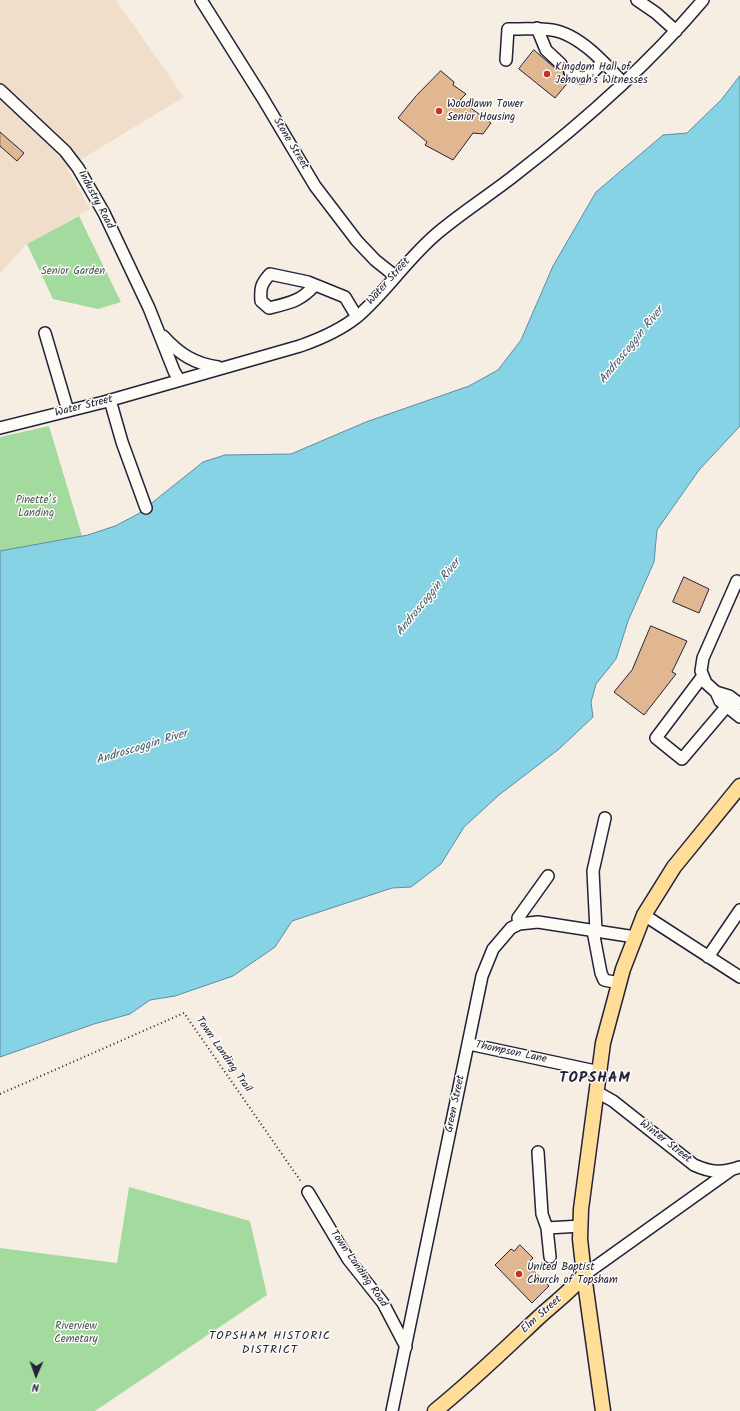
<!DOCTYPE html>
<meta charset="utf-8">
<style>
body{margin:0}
#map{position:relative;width:740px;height:1411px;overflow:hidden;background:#f7eee3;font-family:Kalam,sans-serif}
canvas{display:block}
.north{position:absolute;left:16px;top:1355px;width:40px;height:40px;-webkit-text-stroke:3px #fdfcf7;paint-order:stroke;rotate:182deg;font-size:11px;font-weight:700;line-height:16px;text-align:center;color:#22223b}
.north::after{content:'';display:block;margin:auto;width:14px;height:18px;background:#22223b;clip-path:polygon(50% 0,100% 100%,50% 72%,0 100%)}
</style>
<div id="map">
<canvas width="740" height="1411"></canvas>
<div class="north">N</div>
</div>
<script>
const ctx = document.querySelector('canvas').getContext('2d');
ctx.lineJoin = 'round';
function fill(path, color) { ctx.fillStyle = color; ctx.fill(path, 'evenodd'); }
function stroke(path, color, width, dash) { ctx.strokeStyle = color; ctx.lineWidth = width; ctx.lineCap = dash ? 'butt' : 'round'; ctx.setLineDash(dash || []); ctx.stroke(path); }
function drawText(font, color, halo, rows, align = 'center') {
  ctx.font = font + ' Kalam,sans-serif'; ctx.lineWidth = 3; ctx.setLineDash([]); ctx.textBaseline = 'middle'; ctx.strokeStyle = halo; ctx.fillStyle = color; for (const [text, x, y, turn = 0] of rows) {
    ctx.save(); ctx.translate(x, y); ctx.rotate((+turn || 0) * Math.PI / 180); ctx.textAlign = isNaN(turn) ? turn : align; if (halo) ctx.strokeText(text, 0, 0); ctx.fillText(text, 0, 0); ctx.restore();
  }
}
fill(new Path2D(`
 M0 0H116L184 97 67 168 90 209 27 244 0 273Z`), '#f0deca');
fill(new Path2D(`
 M79 216 121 302 98 309 53 299 27 244Z
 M49 426 82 536 0 551V437Z
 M129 1187 250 1221 267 1295 95 1411H0V1248L117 1263Z`), '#a3da9d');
const water = new Path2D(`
 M740 76V426L699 470 657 530 654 562 628 621 616 659 596 684 591 702 593 717 559 749 499 795 464 827 441 864 411 887 392 888 292 921 275 947 233 976 175 996 150 1000 130 1014 94 1024 0 1057V551L88 535 115 526 138 514 203 462 225 455 291 454 366 422 469 386 498 370 521 340 553 266 596 192 663 135 687 133 721 100Z`);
fill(water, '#86d3e5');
stroke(water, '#5e8ca1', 1);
const building = new Path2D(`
 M534 50 556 69 563 71 564 75 570 80 555 98 519 69Z
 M441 71 454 82 453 85 466 94 460 100 491 123 483 134 473 133 453 160 425 145 427 142 398 118 416 96Z
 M0 132 24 153 17 161 0 146Z
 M684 577 709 589 699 613 673 602Z
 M651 626 687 641 672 672 676 674 644 715 614 692 632 670Z
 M520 1245 533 1258 527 1264 549 1286 532 1303 495 1265 511 1249 514 1251Z`);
fill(building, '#e0b791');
stroke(building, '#22223b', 1);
const minor = new Path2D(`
 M201 0 262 97 315 186 357 241 375 260 395 276
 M637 0 656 13 676 31
 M537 28 546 50 561 64
 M506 60 508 29C522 29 537 28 552 30 579 34 605 63 623 83
 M570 72C586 85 591 73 603 62
 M0 90 65 151 78 168 104 213 149 308 174 371 179 380
 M315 285C301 301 290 303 269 308L261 301C260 288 261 284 270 274L308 282 345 297 357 317
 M45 333 68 411
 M163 336C179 354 195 364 218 367
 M110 400 122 442 146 508
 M0 428 104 402 300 346C320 339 341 330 358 316 388 290 409 256 440 231 464 211 491 194 515 175 581 124 649 64 703 0
 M740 583 737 581 703 658 701 671 706 683 716 692 720 701 740 717
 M702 677 656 738 682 759 727 706
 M716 692 729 696 740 704
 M644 915 740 977
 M519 924 518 918 548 876
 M593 931 601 973 604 980 619 983
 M596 931 593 871 605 818
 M708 957 740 910
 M469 1044 600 1072
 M597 1092 613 1101 694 1165C712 1173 722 1173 740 1167
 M538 1152 542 1214 547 1228 550 1257
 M308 1192 348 1259 383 1303 406 1347
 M547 1228 581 1226
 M584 1275 731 1170
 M392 1411 482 976 493 949 511 928 519 924 538 922 635 937`);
const major = new Path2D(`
 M435 1411C471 1382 504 1350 537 1319 553 1304 570 1292 584 1275
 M603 1411 584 1275 580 1239 581 1209 603 1043 623 969 644 915 674 867 740 786`);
stroke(minor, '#22223b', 14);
stroke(major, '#22223b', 17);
stroke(new Path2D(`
 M0 1094 184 1013 302 1183`), '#22223b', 2, [1, 3]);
stroke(minor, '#fdfcf7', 11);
stroke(major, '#ffdd96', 14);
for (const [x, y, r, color] of [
 [547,74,4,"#c8321e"],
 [439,111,4,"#c8321e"],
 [519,1274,4,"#c8321e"]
]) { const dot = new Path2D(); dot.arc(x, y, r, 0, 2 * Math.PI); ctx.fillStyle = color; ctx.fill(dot); stroke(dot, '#fdfcf7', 1.5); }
drawText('11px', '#22223b', '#fdfcf7', [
 ["Kingdom Hall of",555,68],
 ["Jehovah's Witnesses",555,81],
 ["Woodlawn Tower",447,105],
 ["Senior Housing",447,118],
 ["United Baptist",527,1268],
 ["Church of Topsham",527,1281]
], 'left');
drawText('11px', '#22223b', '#fdfcf7', [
 ["Stone Street",290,144,59],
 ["Industry Road",95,200,62],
 ["Water Street",389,282,-48],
 ["Water Street",84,407,-14],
 ["Thompson Lane",511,1053,12],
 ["Town Landing Trail",223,1055,55],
 ["Green Street",456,1104,-78],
 ["Winter Street",665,1142,38],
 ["Town Landing Road",358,1269,55],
 ["Elm Street",542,1315,-42]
]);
drawText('11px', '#495958', '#fdfcf7', [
 ["Senior Garden",73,272],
 ["Pinette’s",36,501],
 ["Landing",36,514],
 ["Riverview",76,1327],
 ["Cemetary",76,1340]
]);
drawText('italic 12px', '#40576e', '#fdfcf7', [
 ["Androscoggin River",632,346,-51],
 ["Androscoggin River",429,598,-51],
 ["Androscoggin River",142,748,-17]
]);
ctx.letterSpacing = '1px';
drawText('12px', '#22223b', '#fdfcf7', [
 ["TOPSHAM HISTORIC",270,1337],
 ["DISTRICT",270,1351]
]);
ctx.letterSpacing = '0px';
ctx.letterSpacing = '1px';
drawText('bold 15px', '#22223b', '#fdfcf7', [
 ["TOPSHAM",595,1079]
]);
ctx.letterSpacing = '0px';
</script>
